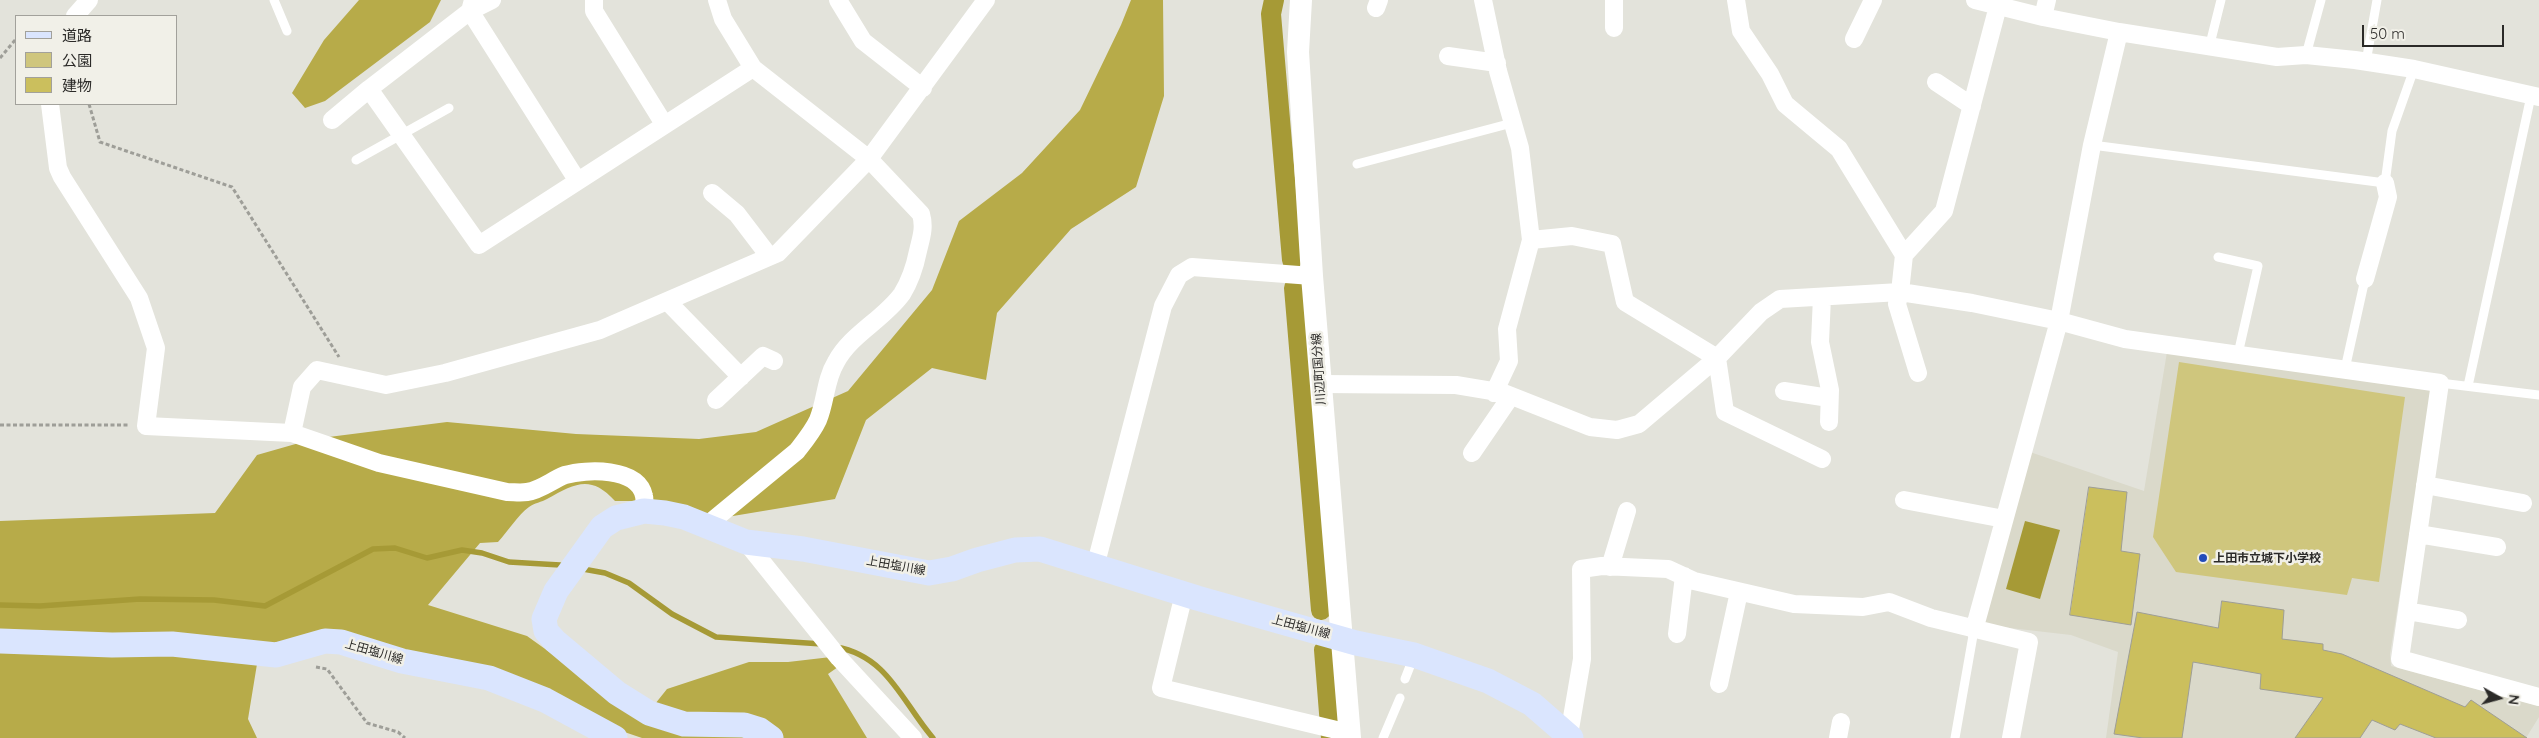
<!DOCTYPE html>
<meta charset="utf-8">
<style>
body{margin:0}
#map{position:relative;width:2539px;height:738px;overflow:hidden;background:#e3e3db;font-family:Quicksand,"Noto Sans JP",sans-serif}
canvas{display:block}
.legend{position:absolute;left:15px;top:15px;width:162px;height:90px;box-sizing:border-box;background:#f1f0e8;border:1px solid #a2a19b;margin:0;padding:6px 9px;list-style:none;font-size:15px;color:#2b2a28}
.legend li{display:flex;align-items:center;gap:10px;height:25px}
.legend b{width:25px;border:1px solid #a2a19b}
.north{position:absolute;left:2474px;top:673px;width:50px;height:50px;-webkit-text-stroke:4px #f1f0e8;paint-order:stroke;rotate:97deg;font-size:14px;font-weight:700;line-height:20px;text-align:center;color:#2b2a28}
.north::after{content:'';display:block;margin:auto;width:18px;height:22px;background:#2b2a28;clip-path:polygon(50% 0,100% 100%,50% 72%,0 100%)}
.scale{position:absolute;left:2362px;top:25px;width:142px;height:22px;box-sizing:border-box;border:2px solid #2b2a28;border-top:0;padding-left:6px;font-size:15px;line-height:18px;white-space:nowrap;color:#2b2a28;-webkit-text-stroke:4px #f1f0e8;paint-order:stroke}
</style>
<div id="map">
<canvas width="2539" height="738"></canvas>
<ul class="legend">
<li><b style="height:6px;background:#dae5fe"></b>道路</li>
<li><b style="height:14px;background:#cfc67d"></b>公園</li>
<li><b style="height:14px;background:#cbbf5d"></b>建物</li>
</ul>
<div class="north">N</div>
<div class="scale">50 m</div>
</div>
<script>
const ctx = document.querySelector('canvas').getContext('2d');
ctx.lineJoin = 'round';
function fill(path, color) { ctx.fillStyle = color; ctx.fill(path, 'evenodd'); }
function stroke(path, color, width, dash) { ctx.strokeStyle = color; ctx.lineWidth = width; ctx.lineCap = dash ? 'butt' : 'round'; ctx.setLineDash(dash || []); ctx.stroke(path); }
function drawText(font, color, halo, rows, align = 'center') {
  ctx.font = font + ' Quicksand,"Noto Sans JP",sans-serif'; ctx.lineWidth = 5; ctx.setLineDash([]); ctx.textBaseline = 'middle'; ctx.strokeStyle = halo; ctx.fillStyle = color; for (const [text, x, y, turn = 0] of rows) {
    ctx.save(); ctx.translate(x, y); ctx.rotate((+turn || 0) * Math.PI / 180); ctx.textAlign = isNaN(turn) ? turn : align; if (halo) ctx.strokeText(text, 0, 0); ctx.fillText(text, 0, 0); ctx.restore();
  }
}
fill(new Path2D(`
 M2167 352 2433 390 2390 654 2391 666 2539 706V717L2526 738H2106L2118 652 2071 635 1984 625 2030 452 2144 491Z`), '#dad9ca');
fill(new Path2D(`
 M2179 362 2405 397 2379 582 2352 578 2347 595 2176 572 2153 537Z`), '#cfc67d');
fill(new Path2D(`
 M359 0H441L430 22 325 101 305 108 292 93 324 40Z
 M1131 0H1163L1164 96 1136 187 1071 229 997 313 986 380 932 368 866 420 835 499 721 518 637 501H615C590 474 575 484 547 499 542 502 534 503 529 507 518 515 508 531 498 542L480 543 428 605 527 636 643 719 667 689 749 662H788L831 657 838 667 828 674 867 738H642L404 657 0 634V521L215 513 257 455 313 439 447 422 576 434 699 439 756 432 848 391 932 290 959 221 1022 173 1080 110 1121 25Z
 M0 647 173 649 257 664 248 719 257 738H0Z`), '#b7ab49');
fill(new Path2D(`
 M2025 521 2060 530 2040 599 2006 589Z`), '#a69a36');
stroke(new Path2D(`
 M583 569 605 573 629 583 672 614 716 637 822 644
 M0 605 40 606 140 599 214 600 265 606 373 549 395 548 427 558 462 550 482 553 509 562 560 565
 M836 647C888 656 902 702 933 738`), '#a69a36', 5.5);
stroke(new Path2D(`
 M1274 0 1271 14 1292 260
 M1294 288 1321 610
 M1324 650 1331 738`), '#a69a36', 20);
const building = new Path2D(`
 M2089 487 2127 492 2121 551 2140 554 2131 625 2070 615Z
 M2222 601 2284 610 2282 639 2323 644V650L2342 654 2465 707 2471 700 2527 738H2436L2400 724 2395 730 2372 720 2360 738H2295L2323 698 2260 689 2261 674 2193 662 2182 738H2143L2114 734 2137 612 2218 628Z`);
fill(building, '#cbbf5d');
stroke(building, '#9e9e96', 1);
stroke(new Path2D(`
 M0 58 16 39
 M89 104 100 142 232 187 339 357
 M0 425H129
 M316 667 327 669 367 723 398 732 405 738`), '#9e9e98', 3, [4, 2.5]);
stroke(new Path2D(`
 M274 0 287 31
 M2209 48 2221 0
 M2306 55 2321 0
 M2366 62 2377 0
 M2092 145 2385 183 2392 131 2414 69
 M356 160 449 108
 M1357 164 1512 123
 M2218 257 2258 266 2238 354
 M2345 369 2365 279
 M2440 383 2539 395
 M2468 386 2531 96
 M1405 679 1414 656
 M1383 738 1400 698
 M1955 738 1974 630`), '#fff', 9);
stroke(new Path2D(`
 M473 0 470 11 577 180
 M492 0 470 11 369 89 479 245 753 68
 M594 0V11L664 124
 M838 0 863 41 923 88
 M1483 0 1498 71 1520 148 1531 240 1572 236 1612 244 1625 302 1717 358 1761 312 1780 299 1900 292 1972 303 2059 321 2125 339 2440 383 2400 659 2539 697
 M1614 0V28
 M1736 0 1741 31 1770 74 1785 104 1839 149 1904 255
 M1975 0 2043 17 2119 32 2277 57 2306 55 2355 60 2414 69 2539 97
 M1376 8 1379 0
 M75 16 89 0
 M2043 17 2047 0
 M1854 39 1873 0
 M1448 56 1497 63
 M1936 82 1972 106
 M50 104 58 168 62 177 139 298 156 348 146 426 292 433 379 463 507 492C514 492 520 493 527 492 541 490 552 480 565 475 586 469 638 467 644 496 645 500 644 506 644 511
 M332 120 369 89
 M712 193 737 214 769 256
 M2365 279 2388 197 2385 183
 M1822 297 1820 342 1830 390 1829 422
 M667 301 741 377
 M1717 358 1725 412 1822 459
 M1918 373 1897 304 1900 292 1904 255 1944 211 1998 6
 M1320 384 1456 385 1504 393 1590 427 1617 430 1639 424 1717 358
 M1784 391 1829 398
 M1494 393 1509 361 1507 329 1531 240
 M716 400 763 356 774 361
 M292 433 302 387 317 370 386 385 445 373 600 330 778 253 869 159 986 0
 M1472 453 1511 396
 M2425 485 2523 503
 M1904 500 2004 519
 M706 526 797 451C804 442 813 431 818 420 826 401 825 380 836 362 851 334 883 320 902 294 910 281 915 266 918 251 921 238 925 228 921 214L869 159 753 68 723 19 717 0
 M2418 534 2497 547
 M746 542 839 658 913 738
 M1095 567 1163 306 1179 275 1192 267 1312 276
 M1610 567 1627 511
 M1184 594 1161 688 1349 733
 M2407 611 2458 620
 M1974 630 2059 321 2092 145 2119 32
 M1677 634 1684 576
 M1719 684 1739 592
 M1569 735 1582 659 1581 569 1602 566 1668 569 1694 581 1794 604 1863 607 1889 602 1931 618 2029 642 2011 738
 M1838 738 1841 722`), '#fff', 18);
stroke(new Path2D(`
 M1301 0 1298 52 1312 276 1350 738`), '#fff', 22);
stroke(new Path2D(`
 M0 641 112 645 172 644 276 655 325 641 341 642 402 661 489 678 545 700 615 738
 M771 738 760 730 744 725 684 724 649 713 617 693 555 641 546 631 544 619 556 591 602 527 616 518 644 511 665 513 684 517 746 542 803 549 929 573 952 569 977 560 1015 550 1040 549 1197 598 1356 643 1414 655 1488 681 1532 704 1571 738`), '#dae5fe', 25);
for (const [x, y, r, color] of [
 [2203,558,5,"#234cba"]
]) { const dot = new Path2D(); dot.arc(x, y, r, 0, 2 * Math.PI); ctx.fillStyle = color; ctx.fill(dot); stroke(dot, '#f1f0e8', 2); }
drawText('12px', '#2b2a28', '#f1f0e8', [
 ["川辺町国分線",1319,369,-94],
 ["上田塩川線",896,566,10],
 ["上田塩川線",1301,627,15],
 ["上田塩川線",374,652,16]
]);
drawText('bold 12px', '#2b2a28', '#f1f0e8', [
 ["上田市立城下小学校",2213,558]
], 'left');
</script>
